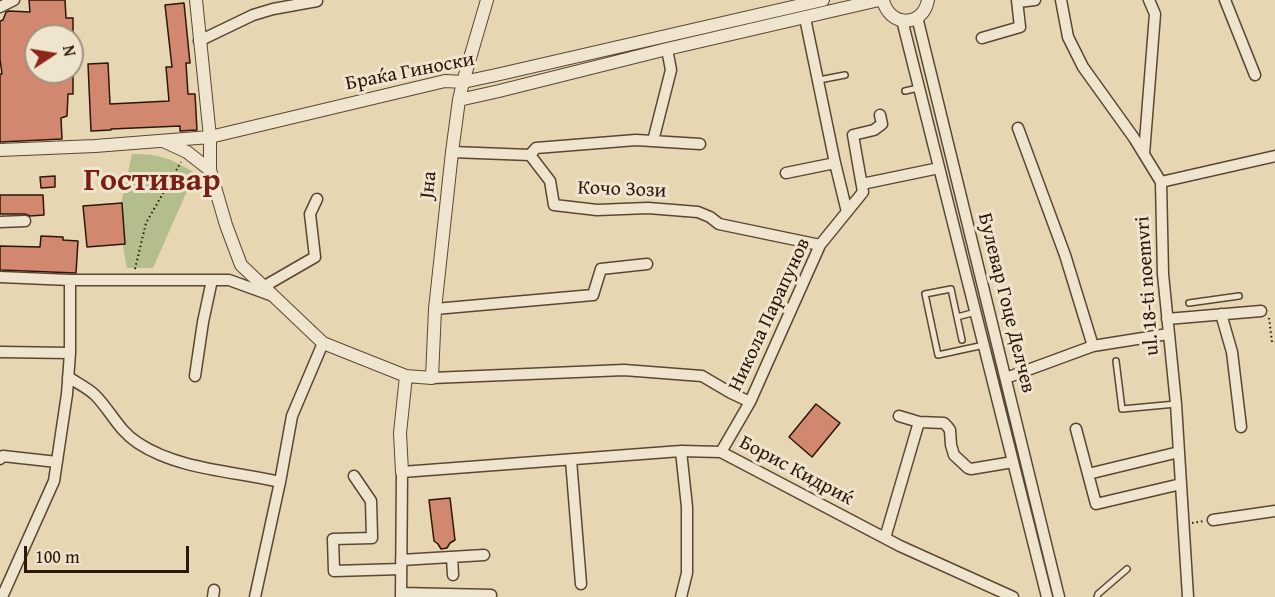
<!DOCTYPE html>
<meta charset="utf-8">
<style>
body{margin:0}
#map{position:relative;width:1275px;height:597px;overflow:hidden;background:#e6d6b2;font-family:"Gentium Book Plus",serif}
canvas{display:block}
.north{position:absolute;left:24px;top:24px;width:60px;height:60px;box-sizing:border-box;background:#efe4cd;border:2px solid #a1927f;border-radius:50%;rotate:78deg;font-size:16px;font-weight:700;line-height:24px;text-align:center;color:#2d160a}
.north::after{content:'';display:block;margin:auto;width:21px;height:27px;background:#8f2418;clip-path:polygon(50% 0,100% 100%,50% 72%,0 100%)}
.scale{position:absolute;left:24px;top:546px;width:165px;height:27px;box-sizing:border-box;border:3px solid #2d160a;border-top:0;padding-left:8px;font-size:18px;line-height:21px;white-space:nowrap;color:#2d160a;-webkit-text-stroke:4px #efe4cd;paint-order:stroke}
</style>
<div id="map">
<canvas width="1275" height="597"></canvas>
<div class="north">N</div>
<div class="scale">100 m</div>
</div>
<script>
const ctx = document.querySelector('canvas').getContext('2d');
ctx.lineJoin = 'round';
function fill(path, color) { ctx.fillStyle = color; ctx.fill(path, 'evenodd'); }
function stroke(path, color, width, dash) { ctx.strokeStyle = color; ctx.lineWidth = width; ctx.lineCap = dash ? 'butt' : 'round'; ctx.setLineDash(dash || []); ctx.stroke(path); }
function drawText(font, color, halo, rows, align = 'center') {
  ctx.font = font + ' "Gentium Book Plus",serif'; ctx.lineWidth = 6; ctx.setLineDash([]); ctx.textBaseline = 'middle'; ctx.strokeStyle = halo; ctx.fillStyle = color; for (const [text, x, y, turn = 0] of rows) {
    ctx.save(); ctx.translate(x, y); ctx.rotate((+turn || 0) * Math.PI / 180); ctx.textAlign = isNaN(turn) ? turn : align; if (halo) ctx.strokeText(text, 0, 0); ctx.fillText(text, 0, 0); ctx.restore();
  }
}
fill(new Path2D(`
 M132 154C161 154 170 158 195 173L153 268H127L118 218Z`), '#b4be8d');
const building = new Path2D(`
 M29 0H65L66 18H73V36H36V72H73V94H68L67 116 61 118 62 139 0 142V74H2L0 59V21L3 20 6 12 9 11 30 12Z
 M184 3 190 63H186L188 94H195L197 130 180 131V126L111 129V130L91 131 88 64 108 63 110 104 169 101 166 67H172L165 5Z
 M55 176V187L41 188 40 177Z
 M0 195H43L44 215 30 216 25 214H0Z
 M122 203 125 244 87 247 83 206Z
 M41 236 63 237V240L78 241 76 273 0 270V246L40 247Z
 M816 404 840 423 812 457 789 437Z
 M450 498 455 540 450 543 447 548 441 549 438 544 434 541 429 500Z`);
fill(building, '#d1886f');
stroke(building, '#2d160a', 1.5);
const service = new Path2D(`
 M819 80 845 75
 M905 91 918 88
 M1189 303 1239 296
 M957 317 976 312
 M962 340 951 289 925 294 938 355 984 345
 M1116 361 1122 409 1176 404
 M1097 597 1098 594 1127 569`);
const minor = new Path2D(`
 M1061 0 1068 37 1083 67 1134 138 1161 182 1163 274 1176 404 1188 597
 M1225 0 1255 75
 M1018 2 1035 0
 M0 7 14 0
 M917 17 1059 597
 M805 18 835 163 847 212
 M902 20 1047 597
 M982 38 1020 27 1017 0
 M199 41 253 15 273 9 317 1
 M1018 128 1065 255 1093 346
 M653 141 671 70 667 49
 M452 152 530 155 550 181 554 205 597 210 648 208 698 212 710 217 719 224 820 245
 M1144 154 1155 14 1149 0
 M530 155 536 148 636 140 700 144
 M786 173 835 163
 M1161 182 1275 156
 M862 184 939 168
 M0 222 25 221
 M0 277 70 280H229L273 296
 M263 287 315 257 310 214 317 199
 M435 309 593 295 601 269 647 264
 M1221 314 1232 352 1241 427
 M1167 319 1261 311
 M1 352 70 353
 M195 376 203 322 212 280
 M68 377C77 383 88 388 95 395 111 411 118 430 138 443 179 470 234 471 280 482
 M432 378 624 370 702 376 731 393 750 402
 M1006 378 1093 346 1168 334
 M899 416 919 422 944 423 947 426 950 430 951 445 954 455 968 468 971 469 1013 462
 M1076 429 1096 504 1181 484
 M681 451 687 507V573L681 597
 M721 452 750 402 820 245 863 192 853 135 874 130 882 124 880 115
 M0 459 3 456 57 462
 M571 460 581 584
 M1088 474 1179 452
 M354 476 371 501 372 538 333 539 334 571 401 569
 M1213 520 1275 511
 M885 538 919 422
 M452 557 453 575
 M401 560 484 555
 M401 593 491 595
 M2 597 54 481 67 394 70 353V280
 M213 597 214 590
 M255 597 280 482 292 416 323 343
 M401 597 402 472 681 451 721 452 900 546 1013 597`);
const tertiary = new Path2D(`
 M196 0 210 137V170L226 225 241 265 323 343 406 376 432 378 435 309 452 152 459 100 463 82 487 0
 M883 0C889 27 923 28 928 0
 M459 100 499 91 667 49 879 0
 M163 141 187 152 210 170
 M0 150 95 146 210 137 445 81 463 82 496 75 823 0
 M402 472 400 433 406 376`);
stroke(service, '#5b4634', 8);
stroke(minor, '#5b4634', 13);
stroke(tertiary, '#5b4634', 14);
stroke(new Path2D(`
 M135 269 146 223 181 162
 M1269 318 1272 342H1275
 M1192 523 1204 521`), '#2d160a', 2, [1.5, 3]);
stroke(service, '#efe4cd', 5);
stroke(minor, '#efe4cd', 10);
stroke(tertiary, '#efe4cd', 12);
drawText('20px', '#2d160a', '#efe4cd', [
 ["Браќа Гиноски",410,72,-11],
 ["Јна",429,185,-84],
 ["Кочо Зози",622,190,2],
 ["ul. 18-ti noemvri",1148,286,-94],
 ["Булевар Гоце Делчев",1006,303,76],
 ["Никола Парапунов",770,315,-65],
 ["Борис Кидриќ",796,471,28]
]);
drawText('bold 32px', '#7a1f14', '#efe4cd', [
 ["Гостивар",152,182]
]);
</script>
